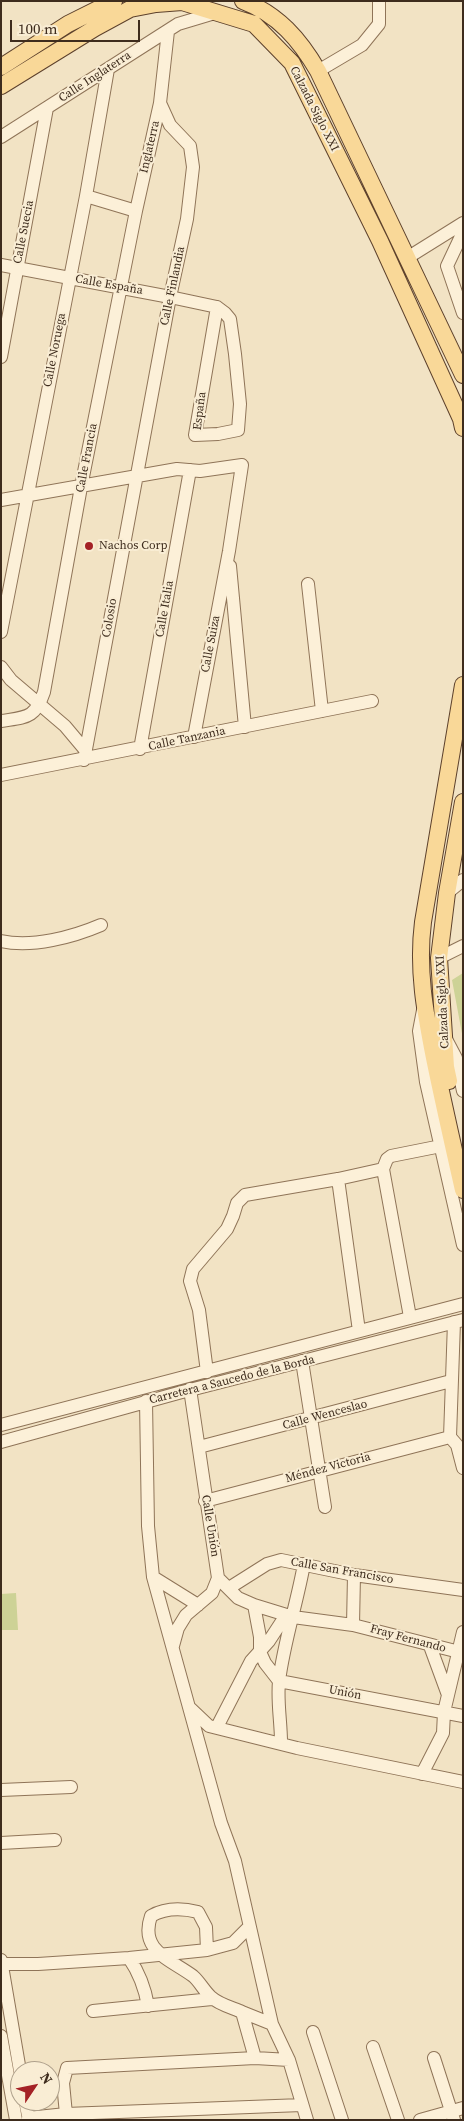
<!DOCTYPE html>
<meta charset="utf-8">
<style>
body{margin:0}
#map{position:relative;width:464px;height:2121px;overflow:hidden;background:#f2e3c4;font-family:"Source Serif 4",serif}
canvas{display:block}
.frame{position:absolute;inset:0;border:2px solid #3e2c1d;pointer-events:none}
.north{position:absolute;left:10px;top:2061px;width:50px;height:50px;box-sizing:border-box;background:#f9edd4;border:1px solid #aea08b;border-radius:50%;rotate:56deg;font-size:14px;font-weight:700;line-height:20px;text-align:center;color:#3e2c1d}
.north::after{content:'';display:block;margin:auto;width:18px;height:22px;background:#a42226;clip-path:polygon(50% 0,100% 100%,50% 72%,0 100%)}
.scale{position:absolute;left:10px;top:20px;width:130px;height:22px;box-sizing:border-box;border:2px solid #3e2c1d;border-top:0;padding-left:6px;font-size:15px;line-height:18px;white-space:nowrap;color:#3e2c1d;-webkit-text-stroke:4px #f9edd4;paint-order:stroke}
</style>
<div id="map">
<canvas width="464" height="2121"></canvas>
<div class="frame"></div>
<div class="north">N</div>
<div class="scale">100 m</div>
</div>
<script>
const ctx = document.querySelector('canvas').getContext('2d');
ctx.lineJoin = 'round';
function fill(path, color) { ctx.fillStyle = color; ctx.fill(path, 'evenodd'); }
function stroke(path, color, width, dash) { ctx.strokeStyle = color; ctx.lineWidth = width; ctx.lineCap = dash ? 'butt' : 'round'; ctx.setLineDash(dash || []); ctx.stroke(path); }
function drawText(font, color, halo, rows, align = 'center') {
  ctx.font = font + ' "Source Serif 4",serif'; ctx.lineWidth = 4; ctx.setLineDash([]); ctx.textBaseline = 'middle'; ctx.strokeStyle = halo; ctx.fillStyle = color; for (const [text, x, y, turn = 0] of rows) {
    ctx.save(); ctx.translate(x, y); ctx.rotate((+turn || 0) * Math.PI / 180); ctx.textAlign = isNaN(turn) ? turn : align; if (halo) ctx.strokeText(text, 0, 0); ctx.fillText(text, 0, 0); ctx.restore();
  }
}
fill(new Path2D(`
 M463 973V1039L452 980Z
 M16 1593 18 1630H1V1594Z`), '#cdd296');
const minor = new Path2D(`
 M318 71 362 45 379 24V1
 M1 137 178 24 218 12
 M86 196 136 211 160 103 168 31
 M463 232 447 266 463 313
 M407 258 463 223
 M1 265 170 297 217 307 225 313 230 319 235 354 240 404 238 430 218 434 195 435 217 307
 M1 357 47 108
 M1 500 177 469 200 471 242 465 229 551 194 737
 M230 566 245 727
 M308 584 322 711
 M1 632 86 196 108 69
 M1 667 11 680 65 726 86 751
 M1 721C26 717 35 719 44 692L81 487 136 211
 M140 749 190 470
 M84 760 170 297 187 219 193 167 190 146 170 125 160 103
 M1 775 372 701
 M447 893 463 880
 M1 941C32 948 73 937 101 925
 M439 958 463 946
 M423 1010 419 1031 426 1082 463 1245
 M446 1039 456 1058 463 1091
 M383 1169 410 1317
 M338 1179 359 1331
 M454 1322 450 1437 457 1445 463 1468
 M302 1361 325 1507
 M207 1372 199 1310 190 1281 193 1269 227 1229 233 1216 237 1203 245 1195 338 1179 383 1169 387 1159 391 1156 441 1146
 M146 1401 148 1526 153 1577 221 1823 235 1861 272 2024 289 2060 307 2120
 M1 1425 463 1304
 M1 1442 182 1392 463 1320
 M199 1447 451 1381
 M205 1501 450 1437
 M153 1577 198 1605
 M218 1578 238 1598 254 1605 260 1637V1652L265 1663 279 1681 463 1716
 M229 1588 267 1564 281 1560 354 1575 463 1590
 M254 1605 293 1617 353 1625 463 1653
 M353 1625 354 1575
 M173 1646 178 1628 186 1615 212 1593 218 1578 190 1389
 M430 1646 448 1695
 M189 1707 209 1726 297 1748 463 1782
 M217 1727 251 1661 269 1641 286 1615
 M281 1742C281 1722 277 1702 279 1681 284 1642 297 1603 304 1564
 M422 1774 443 1733 444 1712 463 1632
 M1 1790 71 1787
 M1 1843 55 1840
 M207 1950 206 1927 198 1912C182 1908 165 1908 151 1916 139 1951 170 1959 193 1976 200 1982 204 1991 211 1997 218 2004 233 2008 242 2012
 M129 1958C140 1974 145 1988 148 2006
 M1 1960 20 2071
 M1 1964H38L129 1958 207 1950 233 1943 249 1927
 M93 2011 212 1999
 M313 2032 342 2120
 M1 2036 16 2120
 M373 2047 398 2120
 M255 2058 242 2012 272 2024
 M434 2058 454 2120
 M25 2101 29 2120
 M66 2114 63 2083 67 2068 255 2058 289 2060
 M28 2118 66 2114 302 2105
 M420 2120 463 2108`);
const major = new Path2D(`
 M243 1C278 14 300 40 318 71L463 375
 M1 67 68 24 114 1
 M1 86 95 28 130 9 156 4 182 2 254 24 292 63 380 241 461 419 463 428
 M463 685 423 922C417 969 425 1012 434 1058 443 1102 453 1146 463 1190
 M449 1081 446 1067 439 958 447 893 463 802`);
stroke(minor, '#8f7458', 14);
stroke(major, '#5d412c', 18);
stroke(minor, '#fcf0d8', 12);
stroke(major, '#f9d898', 16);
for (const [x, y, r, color] of [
 [89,546,5,"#a42226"]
]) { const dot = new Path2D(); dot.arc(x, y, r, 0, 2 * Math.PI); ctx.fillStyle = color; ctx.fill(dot); stroke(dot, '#f9edd4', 2); }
drawText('12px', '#3e2c1d', '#f9edd4', [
 ["Calle Inglaterra",95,77,-33],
 ["Calzada Siglo XXI",314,109,63],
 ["Inglaterra",150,147,-77],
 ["Calle Suecia",24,232,-79],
 ["Calle España",109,285,10],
 ["Calle Finlandia",173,286,-78],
 ["Calle Noruega",55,350,-79],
 ["España",200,411,-83],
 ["Calle Francia",87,458,-79],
 ["Calle Italia",165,609,-80],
 ["Colosio",110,618,-80],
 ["Calle Suiza",211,644,-79],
 ["Calle Tanzania",187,739,-12],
 ["Calzada Siglo XXI",443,1002,-93],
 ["Carretera a Saucedo de la Borda",232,1380,-14],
 ["Calle Wenceslao",325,1415,-15],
 ["Méndez Victoria",328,1468,-15],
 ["Calle Unión",210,1526,81],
 ["Calle San Francisco",342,1571,10],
 ["Fray Fernando",408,1639,15],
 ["Unión",345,1693,11]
]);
drawText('12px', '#3e2c1d', '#f9edd4', [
 ["Nachos Corp",99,546]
], 'left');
</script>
